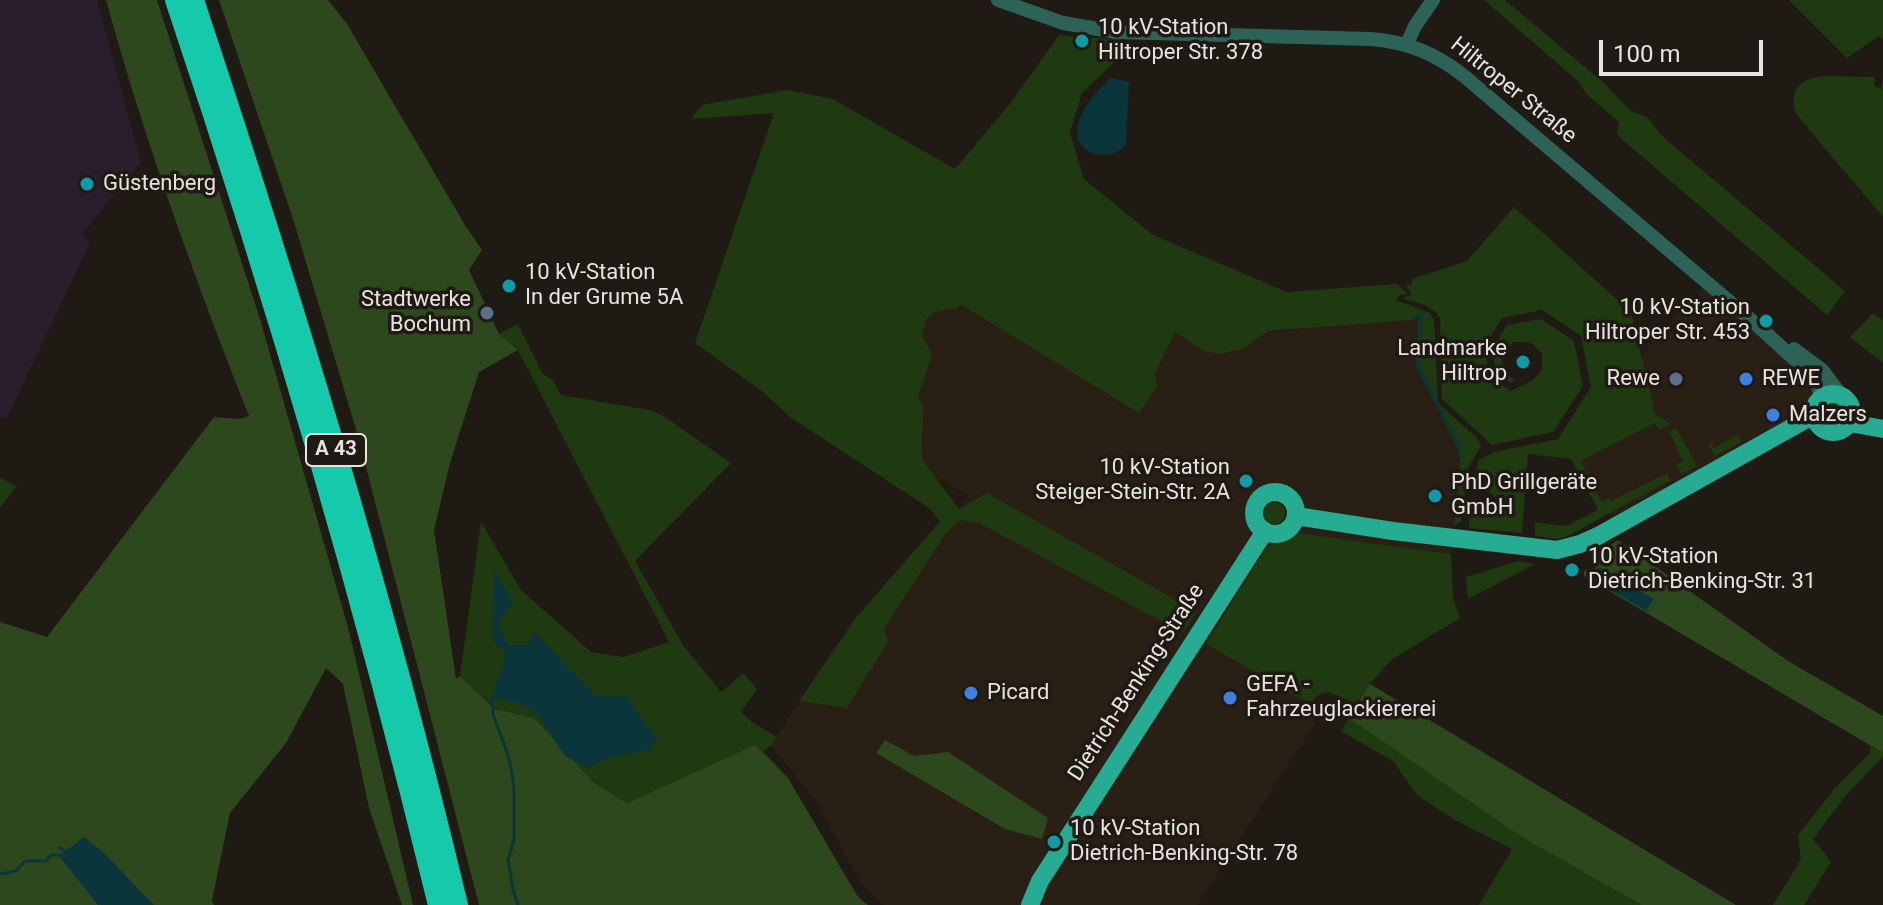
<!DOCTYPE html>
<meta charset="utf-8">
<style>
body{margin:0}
#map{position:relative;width:1883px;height:905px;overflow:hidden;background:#201a14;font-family:Roboto,sans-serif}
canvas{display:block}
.scale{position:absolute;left:1599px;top:40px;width:164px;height:36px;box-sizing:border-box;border:4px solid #e8e3df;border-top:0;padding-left:10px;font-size:24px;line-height:28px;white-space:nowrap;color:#e8e3df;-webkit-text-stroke:6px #201a14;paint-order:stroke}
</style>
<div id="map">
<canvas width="1883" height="905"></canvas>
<div class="scale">100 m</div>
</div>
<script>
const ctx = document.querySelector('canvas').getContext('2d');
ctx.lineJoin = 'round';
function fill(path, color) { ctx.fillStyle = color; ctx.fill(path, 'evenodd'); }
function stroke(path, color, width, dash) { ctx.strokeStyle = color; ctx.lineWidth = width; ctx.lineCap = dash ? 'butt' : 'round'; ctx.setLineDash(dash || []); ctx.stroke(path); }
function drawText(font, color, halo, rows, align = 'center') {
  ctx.font = font + ' Roboto,sans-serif'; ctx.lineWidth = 7; ctx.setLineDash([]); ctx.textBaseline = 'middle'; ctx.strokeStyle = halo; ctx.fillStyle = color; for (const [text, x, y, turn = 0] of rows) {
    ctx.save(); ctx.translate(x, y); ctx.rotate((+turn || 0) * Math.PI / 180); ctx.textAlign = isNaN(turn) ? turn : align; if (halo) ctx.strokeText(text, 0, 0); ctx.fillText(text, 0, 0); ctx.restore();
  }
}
fill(new Path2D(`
 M768 255 1262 333 1420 317 1415 364 1457 447 1460 458 1451 554 1298 533 1290 538 1267 546 1206 644 1311 705 1315 723 1197 905H884L860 882 817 802 771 746 799 701 847 708 884 630 968 495 894 452Z
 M1704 287 1806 374 1815 395 1812 407 1614 516 1608 514 1580 461 1655 423 1641 356 1686 304 1689 305Z`), '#2a1f14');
fill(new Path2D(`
 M0 0H97L141 162 81 235 90 243 6 420 0 416Z`), '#281e2c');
fill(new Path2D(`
 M1484 0H1505L1604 83 1631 111 1647 117 1661 135 1845 291 1827 315 1617 135 1619 122 1587 95 1578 81Z
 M1789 0H1883V40L1879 36 1847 58Z
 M1059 35 1125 40 1120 57 1082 93 1070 133 1084 179 1153 235 1287 292 1397 284 1408 294 1400 295 1396 300 1430 313 1434 320 1438 403 1477 438 1481 446 1468 468 1461 521 1454 526 1460 458 1457 447 1415 364 1419 317 1412 320 1268 331 1242 349 1219 354 1204 351 1175 332 1155 373 1157 386 1139 413 960 304 958 308 935 312 926 319 922 336 932 354 918 397 923 406 922 459 959 509 987 493 1197 612 1183 633 979 523 960 520 945 534 884 629 888 642 847 708 799 701 855 619 940 521 929 508 790 417 763 392 695 343 774 113 691 119 702 105 787 90 833 99 955 169 1009 105Z
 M1828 76 1875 77 1874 86 1881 89 1883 78V217L1796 114C1788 87 1802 77 1828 76Z
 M1514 207 1631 312 1655 414 1671 424 1659 430 1655 423 1581 461 1602 502 1609 498 1611 501 1666 474 1665 471 1671 480 1566 537 1558 539 1535 536V522L1566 526 1598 510 1571 459 1528 454 1522 533 1469 528 1470 504 1483 513 1496 497 1473 479 1479 460 1494 452 1558 439 1591 387 1581 336 1542 310 1502 318 1484 347 1490 377 1511 391 1532 381 1542 370V353L1530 342H1513L1502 355 1503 371 1515 381 1511 383 1496 373 1492 349 1507 325 1541 319 1574 341 1583 386 1553 432 1492 445 1442 399 1440 318C1430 303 1417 304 1402 298L1412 295 1406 286 1412 284V279L1467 261Z
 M1873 313 1883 321V363L1850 337Z
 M518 324 543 374 553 380 561 395 649 410 662 415 731 463 635 561 683 645 721 692 743 673 757 689 741 712 752 722 777 737 771 746 763 751 788 777 755 746 627 803C568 766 511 725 460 676L481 522 521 590 591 652 623 657 669 642 518 350 499 334Z
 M1825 412a9 9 0 1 1 18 0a9 9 0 1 1-18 0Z
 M1676 428 1697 466 1681 474 1676 465 1683 461 1669 432Z
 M1737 435 1742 441 1715 456 1708 443 1710 442 1714 448Z
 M0 478 17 486 0 508Z
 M1263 513a11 11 0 1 1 22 0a11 11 0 1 1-22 0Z
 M1298 533 1451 554 1453 597 1460 618 1391 660 1370 684 1350 718 1520 836 1641 905H1479L1512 849 1455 820 1417 795 1394 762 1341 731 1349 718 1348 701C1334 693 1320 686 1311 705L1206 644 1267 546 1290 538Z
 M1519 561 1535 564 1468 599 1466 577Z
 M1869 746 1883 753V757L1846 795 1813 839 1831 862 1804 905H1773L1801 859 1798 835 1835 788 1871 752Z`), '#1f3910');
fill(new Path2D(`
 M106 0H157L260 319 349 631 413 905H402L369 808 343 684 326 668 286 743 230 813 212 900 214 905H0V622L47 637 214 417 239 419 249 416C195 279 145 142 106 0Z
 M219 0H328L347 24 465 225 482 250 469 270 499 334 518 350 479 372 450 463 434 530 456 679 460 676 495 709 534 718 592 781 627 803 755 745 788 778 858 897 868 905H479L358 436 294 222Z
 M1618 540 1788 661 1883 716V753L1584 576V571L1597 567 1594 556Z
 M1370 684 1736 905H1641L1520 836 1349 718Z
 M885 740 914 756 948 752 1048 818 1042 839 1005 829 876 753Z`), '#2c481c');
fill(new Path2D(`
 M1110 78 1129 82 1126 144C1115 162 1077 157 1077 132 1077 113 1097 91 1110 78Z
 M1599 567 1654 599 1646 611 1592 579Z
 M494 569 513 602C497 623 494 623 509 645H528L535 632 595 696H626L657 740 649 751C628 752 606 758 588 768L565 756 538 715 520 703 492 698 507 653 493 641Z
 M84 837 102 851 154 905H98L59 856Z`), '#0a363b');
stroke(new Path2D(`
 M1414 316 1422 315 1417 364 1458 444 1461 458
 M492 698 493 714 509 758 514 786V840L508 860 513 890 518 905
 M60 848 68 853
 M0 874 16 871 25 861H46L51 855H64`), '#0a363b', 3);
stroke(new Path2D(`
 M998 0 1063 23 1116 32 1371 39C1407 42 1435 53 1464 76L1757 325 1814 377 1822 397
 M1407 44 1415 26 1433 0
 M1794 349 1822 370 1841 395`), '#2d6357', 14);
stroke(new Path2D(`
 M1814 413a19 19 0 1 1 38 0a19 19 0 1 1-38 0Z
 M1850 423 1883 429
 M1254 513a21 21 0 1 1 42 0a21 21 0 1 1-42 0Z
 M1296 516 1393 531 1557 550 1580 544 1598 536 1814 415
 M1030 905 1040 881 1265 531`), '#26ac93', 18);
stroke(new Path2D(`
 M175 0C275 297 364 600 438 905
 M194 0C293 298 385 599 458 905`), '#15c9ab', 20);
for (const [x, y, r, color] of [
 [1082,41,8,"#0f9aa8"],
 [87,184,8,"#0f9aa8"],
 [509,286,8,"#0f9aa8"],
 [487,313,8,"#5c6f8a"],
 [1766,321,8,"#0f9aa8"],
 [1523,362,8,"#0f9aa8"],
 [1676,379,8,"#5c6f8a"],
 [1746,379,8,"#3f7fe0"],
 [1773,415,8,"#3f7fe0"],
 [1246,481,8,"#0f9aa8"],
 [1435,496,8,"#0f9aa8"],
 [1572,570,8,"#0f9aa8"],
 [971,693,8,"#3f7fe0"],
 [1230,698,8,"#3f7fe0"],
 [1054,842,8,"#0f9aa8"]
]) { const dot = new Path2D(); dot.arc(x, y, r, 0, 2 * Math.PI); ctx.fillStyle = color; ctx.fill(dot); stroke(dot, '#201a14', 3); }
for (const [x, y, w] of [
 [336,450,60]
]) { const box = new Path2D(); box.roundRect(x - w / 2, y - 16, w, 32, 6); ctx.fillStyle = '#201a14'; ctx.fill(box); stroke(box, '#e8e3df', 2); }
drawText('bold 20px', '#e8e3df', null, [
 ["A 43",336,450]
]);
drawText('22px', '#e8e3df', '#201a14', [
 ["10 kV-Station",1098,28],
 ["Hiltroper Str. 378",1098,53],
 ["Güstenberg",103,184],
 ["10 kV-Station",525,273],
 ["In der Grume 5A",525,298],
 ["Stadtwerke",471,300,"right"],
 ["Bochum",471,325,"right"],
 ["10 kV-Station",1750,308,"right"],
 ["Hiltroper Str. 453",1750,333,"right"],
 ["Landmarke",1507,349,"right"],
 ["Hiltrop",1507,374,"right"],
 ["Rewe",1660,379,"right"],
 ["REWE",1762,379],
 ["Malzers",1789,415],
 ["10 kV-Station",1230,468,"right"],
 ["Steiger-Stein-Str. 2A",1230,493,"right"],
 ["PhD Grillgeräte",1451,483],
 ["GmbH",1451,508],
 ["10 kV-Station",1588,557],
 ["Dietrich-Benking-Str. 31",1588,582],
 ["GEFA -",1246,685],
 ["Fahrzeuglackiererei",1246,710],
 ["Picard",987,693],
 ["10 kV-Station",1070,829],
 ["Dietrich-Benking-Str. 78",1070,854]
], 'left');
drawText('22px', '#e8e3df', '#201a14', [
 ["Hiltroper Straße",1513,91,39],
 ["Dietrich-Benking-Straße",1137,683,-57]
]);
</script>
